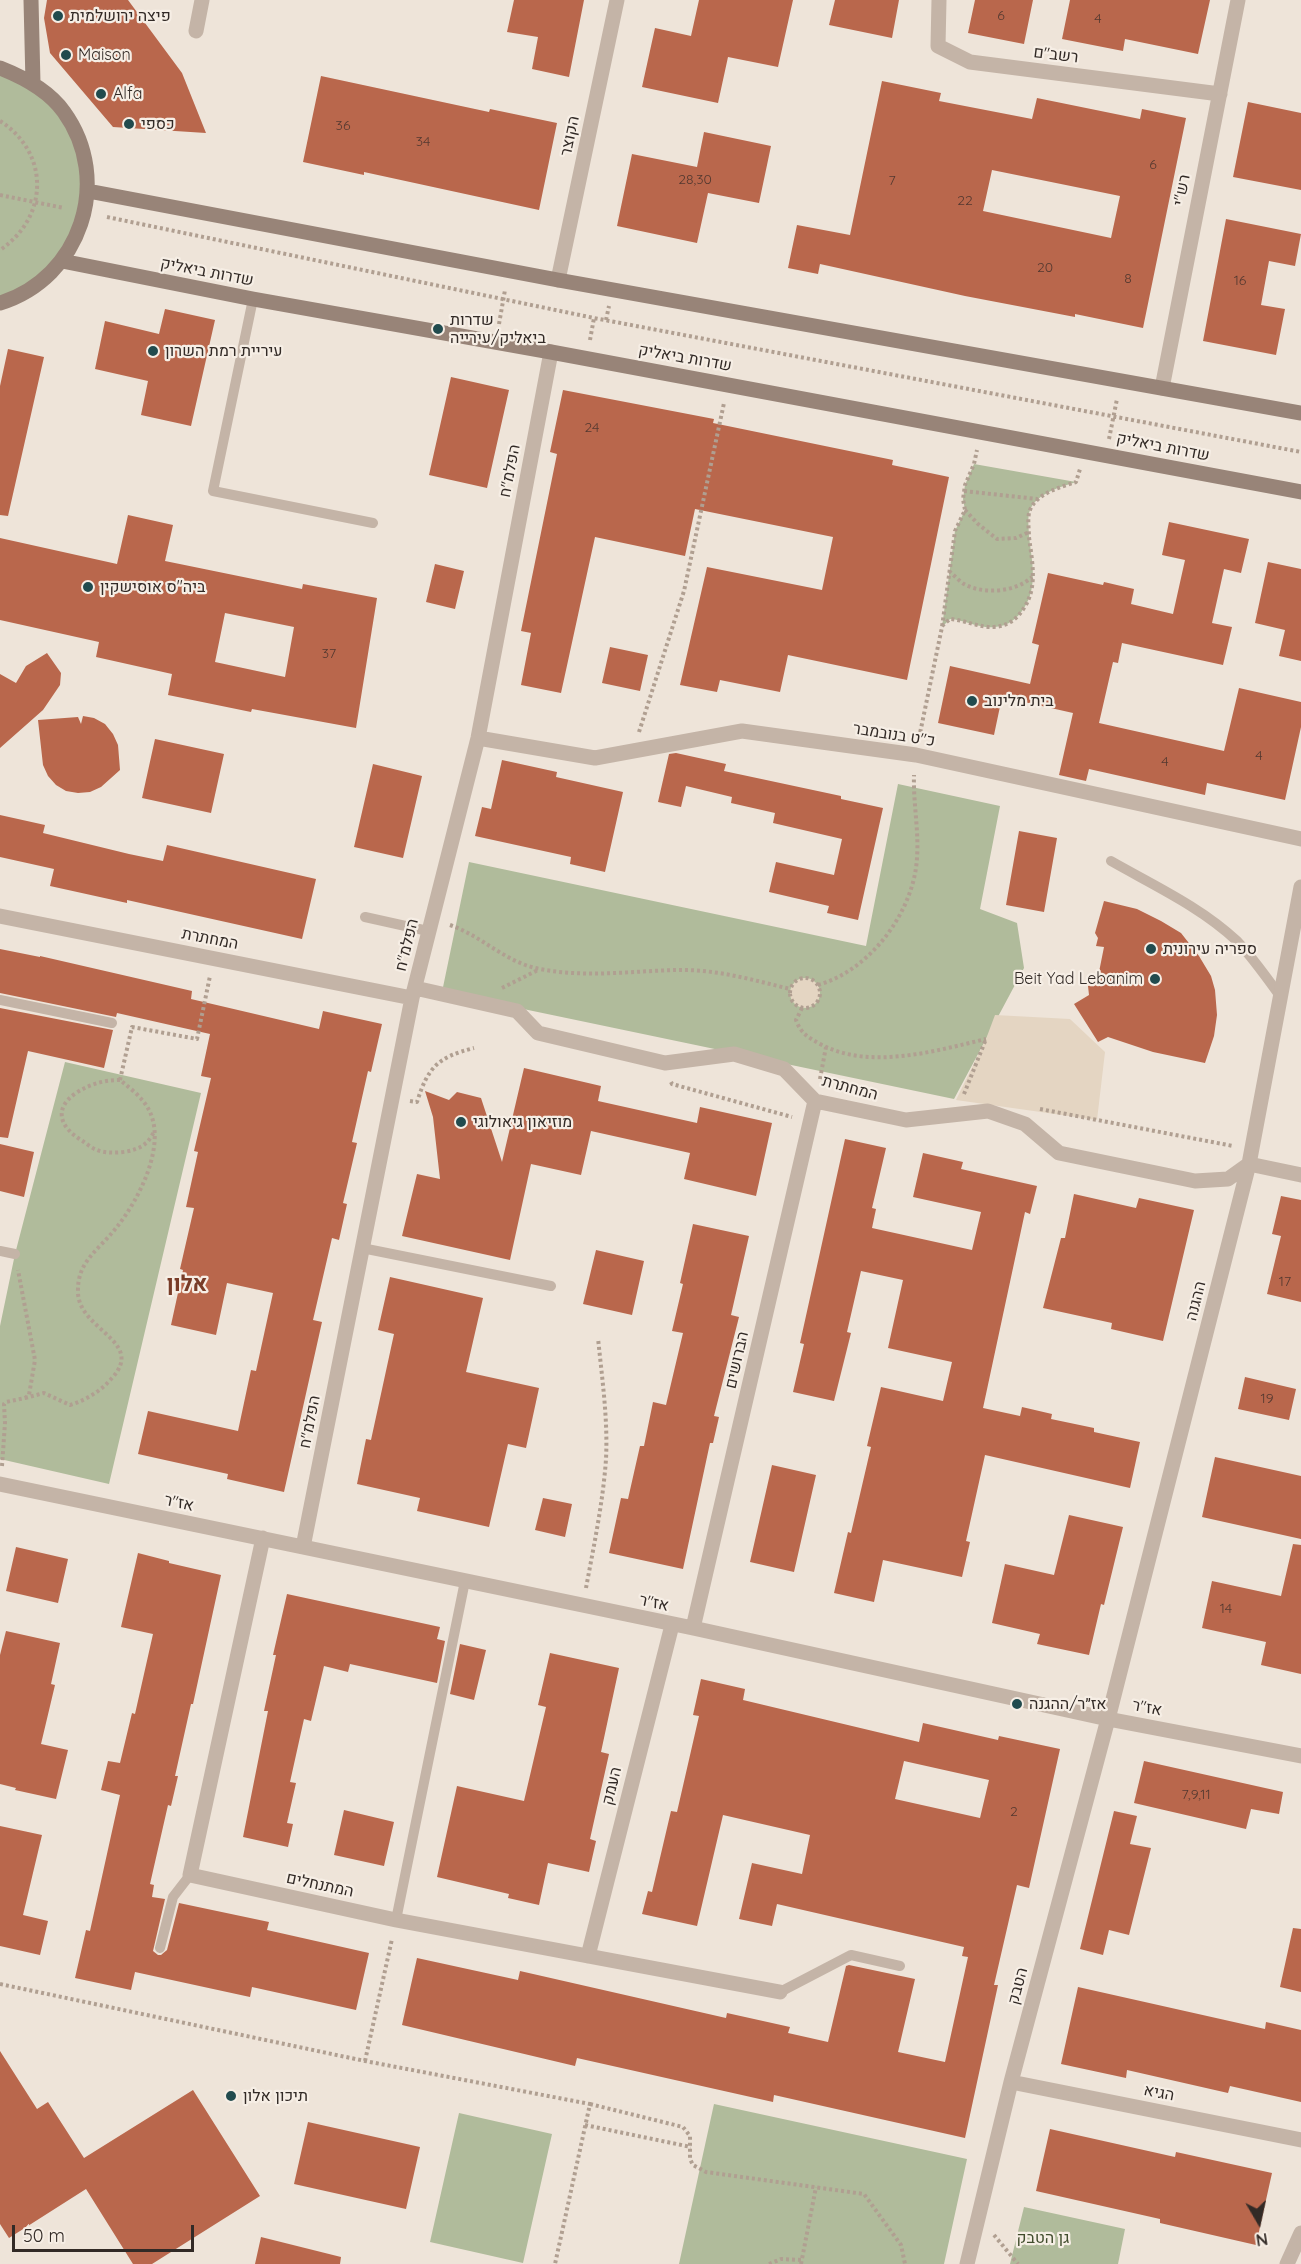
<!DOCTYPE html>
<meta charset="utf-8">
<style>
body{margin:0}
#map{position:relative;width:1301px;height:2264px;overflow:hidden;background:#eee4d9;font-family:Quicksand,sans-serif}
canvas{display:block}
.north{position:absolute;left:1229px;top:2192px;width:60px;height:60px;-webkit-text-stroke:4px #f6eee5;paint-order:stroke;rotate:171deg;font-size:16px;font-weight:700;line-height:24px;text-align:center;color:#322a26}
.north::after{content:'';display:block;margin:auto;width:21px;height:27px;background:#322a26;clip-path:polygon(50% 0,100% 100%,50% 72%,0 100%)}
.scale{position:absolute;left:12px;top:2225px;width:182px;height:27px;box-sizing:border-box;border:3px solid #322a26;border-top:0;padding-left:8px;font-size:18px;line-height:21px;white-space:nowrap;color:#322a26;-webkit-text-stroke:4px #f6eee5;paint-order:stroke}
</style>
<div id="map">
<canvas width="1301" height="2264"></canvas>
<div class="north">N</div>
<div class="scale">50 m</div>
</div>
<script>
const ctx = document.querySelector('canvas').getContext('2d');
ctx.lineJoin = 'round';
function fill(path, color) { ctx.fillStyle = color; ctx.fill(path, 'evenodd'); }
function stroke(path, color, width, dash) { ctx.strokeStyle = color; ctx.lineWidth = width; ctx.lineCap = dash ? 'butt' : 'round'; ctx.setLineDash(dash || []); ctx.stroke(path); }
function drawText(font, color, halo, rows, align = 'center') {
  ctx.font = font + ' Quicksand,Heebo,sans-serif'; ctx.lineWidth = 4.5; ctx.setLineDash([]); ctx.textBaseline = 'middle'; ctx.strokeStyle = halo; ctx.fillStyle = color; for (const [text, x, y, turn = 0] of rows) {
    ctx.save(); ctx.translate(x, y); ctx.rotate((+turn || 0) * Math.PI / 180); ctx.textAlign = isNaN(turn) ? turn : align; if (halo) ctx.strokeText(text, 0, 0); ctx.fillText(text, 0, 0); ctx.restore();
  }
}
fill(new Path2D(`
 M0 68 63 111 88 191 62 261 0 303Z
 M974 464 1076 482C1061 487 1037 493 1030 510 1027 517 1029 529 1029 537 1032 561 1038 587 1024 608 1017 619 1008 626 995 627 980 629 965 620 950 619L942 627 955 531 965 510 963 499 965 485Z
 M898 784 1000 806 980 909 1017 923 1024 968 954 1099 442 992 469 862 866 946Z
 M65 1062 201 1093 109 1484 0 1459V1326L15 1254Z
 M714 2104 967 2159 944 2264H679Z
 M459 2113 552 2134 523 2263 430 2242Z
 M1024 2207 1125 2229 1118 2264H1010Z`), '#b0bb9b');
fill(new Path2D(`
 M790 993a15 15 0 1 1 30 0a15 15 0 1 1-30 0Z
 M995 1015 1070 1019 1105 1052 1097 1120 956 1100 986 1039Z`), '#e4d5c2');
fill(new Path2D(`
 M47 0H128L182 73 206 133 113 127 50 53 44 18Z
 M514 0H584L569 77 532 69 538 37 507 32Z
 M699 0H793L778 67 728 57 718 103 642 87 655 28 691 36Z
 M835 0H899L892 38 829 25Z
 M975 0H1033L1024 44 968 33Z
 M1070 0H1210L1198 54 1125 39 1123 51 1062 39Z
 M321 76 489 112 490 109 557 123 539 210 364 172V175L303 162Z
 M882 81 941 93 939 101 1032 119 1037 98 1140 119 1142 109 1186 118 1143 328 1075 314V317L965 296 820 264 818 274 788 268 797 225 850 235ZM992 170 1120 196 1111 238 983 211Z
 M1248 102 1301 113V190L1233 177Z
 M704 132 771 146 759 203 708 193 697 243 617 226 632 154 697 167Z
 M1226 219 1301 234 1295 266 1269 261 1261 305 1285 309 1276 355 1203 341Z
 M165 309 215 320 191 426 141 415 148 381 95 369 105 321 159 334Z
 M8 349 44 357 8 516 0 515V386Z
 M451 377 509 390 487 488 429 475Z
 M563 390 714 419 713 423 893 460 892 465 949 477 907 680 788 655 780 692 720 680 717 692 680 685 707 567 822 590 833 537 695 509 685 556 595 537 561 693 521 685 531 633 521 631 557 454 550 452Z
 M128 515 173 525 165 561 302 589 303 584 377 598 356 728 252 709 251 712 168 695 172 674 96 657 99 642 0 620V538L117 564ZM225 613 294 627 285 677 215 662Z
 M1169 522 1249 539 1241 573 1224 569 1212 623 1232 627 1223 665 1122 643 1118 663 1113 662 1099 723 1224 751 1239 688 1301 702V727L1285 800 1207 783 1205 795 1089 769 1086 781 1059 775 1073 713 1002 697 994 735 938 723 950 666 1030 684 1039 645 1032 643 1048 573 1103 585 1104 582 1134 589 1131 604 1173 614 1185 560 1162 555Z
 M1268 562 1301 569V661L1279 656 1285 630 1255 623Z
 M435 564 464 571 455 609 426 602Z
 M610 647 648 655 640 691 602 683Z
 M47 653 61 673 60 685 43 710 0 748V674L16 683 26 666Z
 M83 716 94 718 105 724 113 734 118 745 120 770 101 787 90 792 78 793 66 791 56 785 48 776 43 765 38 720 78 717 81 724Z
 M155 739 224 754 211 813 142 798Z
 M676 753 726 764 724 771 841 796V799L883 808 858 920 827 913 829 906 769 892 776 862 834 875 842 839 773 823 775 813 731 803 732 797 686 786 681 807 658 802 669 754Z
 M502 760 557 772 556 777 623 792 605 872 570 864 571 857 475 836 482 807 491 809Z
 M373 764 422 776 403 858 354 847Z
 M0 815 45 825 43 833 129 854 163 861 167 845 316 879 302 939 127 900V903L50 886 54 869 0 857Z
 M1019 831 1057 838 1044 912 1006 905Z
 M1104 901 1137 909 1161 921 1181 933 1199 956 1211 976 1215 990 1217 1015 1214 1036 1205 1063 1153 1052 1108 1037 1098 1042 1074 1004 1089 995 1088 986 1097 982 1104 947 1096 946 1098 938 1095 933Z
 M0 949 40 957V956L192 991 191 999 319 1029 323 1011 382 1024 371 1072 368 1071 352 1142 357 1143 343 1203 347 1204 339 1240 332 1238 313 1320 322 1322 284 1492 227 1479 228 1474 138 1454 148 1411 238 1431 251 1370 256 1371 273 1293 227 1283 216 1335 171 1325 183 1270 180 1269 194 1208 186 1207 198 1152 194 1151 211 1078 201 1076 210 1034 117 1013 116 1017 0 993Z
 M0 1008 113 1030 104 1068 28 1051 8 1138 0 1137Z
 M524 1068 601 1086 598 1101 697 1123 700 1107 772 1123 756 1196 684 1179 690 1153 591 1131 581 1175 531 1164 510 1260 402 1236 417 1174 440 1179 433 1117 425 1091 449 1100 457 1092 481 1098 502 1162Z
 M845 1139 886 1148 872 1208 876 1209 872 1228 972 1250 981 1212 913 1197 923 1153 963 1162 961 1169 1037 1186 1030 1214 1025 1212 983 1408 1020 1416 1022 1407 1052 1414 1051 1419 1094 1428V1432L1140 1442 1130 1488 985 1455 966 1541 970 1542 962 1577 883 1560 874 1602 834 1593 848 1532 851 1533 871 1447 867 1446 881 1387 943 1401 952 1362 888 1348 903 1280 861 1271 847 1332 851 1333 834 1401 793 1392 804 1344 800 1343Z
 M0 1144 34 1152 24 1197 0 1191Z
 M1074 1194 1136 1208 1139 1198 1194 1210 1163 1341 1111 1329 1112 1323 1043 1308 1061 1238H1065Z
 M1281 1196 1301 1200V1302L1267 1294 1281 1236 1272 1234Z
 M693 1224 749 1236 731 1315 739 1317 714 1416 719 1417 713 1443H710L683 1569 609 1553 621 1498 628 1499 640 1446H644L653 1402 666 1405 683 1333 672 1331 683 1284 680 1283Z
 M596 1250 644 1261 632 1315 583 1304Z
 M390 1277 483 1298 466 1372 539 1388 526 1448 508 1444 489 1527 417 1511 420 1498 357 1484 366 1439 371 1440 394 1334 378 1330Z
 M1245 1377 1296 1389 1289 1420 1238 1409Z
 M1215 1457 1301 1476V1539L1202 1517Z
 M772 1465 816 1475 794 1572 750 1562Z
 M543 1498 572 1504 565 1537 535 1530Z
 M1069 1515 1123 1527 1104 1605 1101 1604 1089 1655 1037 1644 1040 1634 992 1623 1005 1564 1054 1575Z
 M1293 1544 1301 1545V1674L1261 1665 1266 1642 1202 1628 1212 1581 1281 1596Z
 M16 1547 68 1559 58 1603 6 1591Z
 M138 1553 169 1561V1563L221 1575 193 1704H191L175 1776H178L171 1806 168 1805 150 1884 154 1885 152 1897 165 1899 153 1951 158 1955H161L167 1950 179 1903 269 1922 267 1930 369 1953 356 2010 252 1987 250 1997 135 1972 131 1990 75 1978 86 1930 90 1931 120 1795 101 1790 108 1761 120 1763 132 1713 135 1714 153 1634 121 1627Z
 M287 1594 440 1627 437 1639 445 1641 437 1683 350 1664 348 1672 324 1666 311 1721 304 1719 290 1782 296 1783 287 1823 293 1824 288 1847 243 1837 268 1711H264L276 1655H273Z
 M6 1631 60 1643 51 1684 55 1685 41 1744 68 1750 56 1799 15 1790 16 1788 0 1784V1655Z
 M460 1644 486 1650 474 1700 450 1694Z
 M550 1653 619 1668 601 1752 609 1754 590 1839 596 1841 589 1872 548 1863 539 1905 508 1898 509 1894 437 1877 457 1786 524 1801 546 1707 538 1705Z
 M701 1679 745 1689 743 1700 919 1742 923 1723 998 1740 999 1736 1060 1749 1029 1888 1017 1885 994 1985H998L965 2138 774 2095 773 2102 577 2058 575 2066 402 2025 417 1958 518 1980 520 1971 726 2018 727 2013 790 2027 788 2033 828 2042 846 1966 849 1965 915 1979 898 2052 945 2062 968 1957 962 1956 964 1947 777 1904 772 1926 739 1919 752 1863 802 1874 810 1835 723 1815 697 1926 642 1914 648 1891 652 1892 671 1811 677 1812 699 1716 693 1715ZM904 1761 989 1780 980 1818 895 1799Z
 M1144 1761 1283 1792 1279 1814 1251 1809 1246 1829 1134 1803Z
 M344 1810 394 1822 384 1866 334 1855Z
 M1114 1811 1137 1816 1130 1844 1151 1848 1129 1935 1109 1930 1103 1955 1080 1949Z
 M0 1826 42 1835 23 1915 48 1921 40 1955 0 1946Z
 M1293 1928 1301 1929V1992L1280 1987Z
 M1078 1987 1265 2029 1266 2022 1301 2030V2102L1230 2086 1228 2093 1127 2070 1126 2078 1061 2064Z
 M0 2051 37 2109 48 2102 84 2158 193 2090 260 2196 152 2264H133L86 2189 9 2238 0 2224Z
 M308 2122 420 2147 406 2209 294 2184Z
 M1050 2129 1175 2157 1176 2152 1272 2173 1256 2245 1160 2223V2219L1036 2191Z
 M261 2237 341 2257 340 2264H255Z`), '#b9674c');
stroke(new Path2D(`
 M0 121C50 153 49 217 0 250
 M0 195 64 208
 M107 217 594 318 1301 452
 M606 320 609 306
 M499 324 505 290
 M590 340 594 318
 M1109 439 1117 399
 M964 491 1037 499
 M965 510 978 524 997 539 1016 538 1029 532
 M949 571C954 575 959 581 964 584 984 595 1016 592 1032 577
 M942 626 950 619C965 620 980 628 994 627 1008 626 1017 619 1024 608 1038 587 1032 561 1029 537 1029 529 1027 517 1030 510 1037 493 1061 487 1076 482L1080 469
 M639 732 684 591 724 403
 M919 738 942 627 955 531 965 510 963 499 965 485 974 464 977 450
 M450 925C482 936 506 963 540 969 585 978 632 971 677 970 716 969 753 980 790 989
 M790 993a15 15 0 1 1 30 0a15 15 0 1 1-30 0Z
 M818 985C871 970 914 911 917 858 919 830 913 802 914 775
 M502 988 538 970
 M802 1008 796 1020C801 1034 809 1038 822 1045 871 1070 935 1051 986 1039
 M820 1079 826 1047
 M120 1080 132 1027 197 1039 210 976
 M671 1082 672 1084 792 1117
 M964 1094 986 1039
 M410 1101 417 1102C428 1067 438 1057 474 1048
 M1040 1109 1233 1146
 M25 1398 44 1393 70 1405C86 1400 101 1391 112 1378 146 1341 78 1330 78 1292 77 1261 99 1250 116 1228 139 1200 167 1145 149 1110 143 1098 130 1088 120 1080 104 1080 90 1084 76 1093 53 1109 60 1127 81 1140 86 1143 91 1148 97 1150 109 1155 136 1153 146 1143 149 1141 152 1135 154 1132
 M2 1466 5 1423 4 1404 6 1402 25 1398 29 1395 35 1360 18 1270
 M586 1588C594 1545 603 1502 606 1459 608 1419 602 1378 598 1338
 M0 1984 365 2061 590 2104 555 2264
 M365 2061 392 1939
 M590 2104 683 2127 690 2136V2159L693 2165 706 2172 864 2194 901 2245 905 2264
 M585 2125 691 2147
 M994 2235 1018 2264
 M769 2264 781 2259 802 2260
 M801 2264 816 2187`), '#b09f91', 4, [3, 3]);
stroke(new Path2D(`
 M253 299 213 491 373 523
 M1111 861C1153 885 1201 907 1237 941 1253 958 1267 978 1280 996
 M365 917 428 931
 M0 1000 112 1023
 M362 1248 551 1286
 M0 1251 15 1254
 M396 1920 465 1581
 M160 1948 173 1897 190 1875
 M780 1992 851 1955 900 1966`), '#c4b4a7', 10);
stroke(new Path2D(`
 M939 0 938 46 970 62 1220 94
 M196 31 202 0
 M558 280 617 0
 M1162 388 1238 0
 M478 738 595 758 742 731 916 755 1301 839
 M0 916 412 998
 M415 988 517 1011 538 1033 665 1063 734 1054 784 1069 815 1101 906 1120 988 1111 1025 1124 1059 1153 1195 1181 1228 1179 1249 1164
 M1249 1164 1301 1175
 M0 1484 693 1628 1108 1719 1301 1756
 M263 1538 190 1875 396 1920 780 1992
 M303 1547 412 998 478 738 551 352
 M693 1628 815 1101
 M588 1956 672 1625
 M1011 2082 1301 2140
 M967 2264 1011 2082 1108 1719 1249 1164 1301 887
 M1287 2264 1301 2233`), '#c4b4a7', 15);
stroke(new Path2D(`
 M31 0 33 83
 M0 68C23 77 49 91 64 112 113 180 81 278 0 303
 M88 191 558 280 1301 413
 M62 261 253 299 551 352 1301 492`), '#988478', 15);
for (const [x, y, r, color] of [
 [58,16,6,"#214b4e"],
 [66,55,6,"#214b4e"],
 [101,94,6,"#214b4e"],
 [129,124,6,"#214b4e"],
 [438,329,6,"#214b4e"],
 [153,351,6,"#214b4e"],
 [88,587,6,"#214b4e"],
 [972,701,6,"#214b4e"],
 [1151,949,6,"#214b4e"],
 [1155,979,6,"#214b4e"],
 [461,1122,6,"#214b4e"],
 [1017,1704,6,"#214b4e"],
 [231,2096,6,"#214b4e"]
]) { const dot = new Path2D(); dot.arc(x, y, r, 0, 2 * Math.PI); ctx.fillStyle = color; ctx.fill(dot); stroke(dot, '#f6eee5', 2); }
drawText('14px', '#543930', null, [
 ["6",1001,16],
 ["4",1098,19],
 ["36",343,126],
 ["34",423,142],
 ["6",1153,165],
 ["28,30",695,180],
 ["7",892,181],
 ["22",965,201],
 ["20",1045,268],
 ["8",1128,279],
 ["16",1240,281],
 ["24",592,428],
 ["37",329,654],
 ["4",1259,756],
 ["4",1165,762],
 ["17",1285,1282],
 ["19",1267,1399],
 ["14",1226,1609],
 ["7,9,11",1196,1795],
 ["2",1014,1812]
]);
drawText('16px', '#322a26', '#f6eee5', [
 ["פיצה ירושלמית",70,16],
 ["Maison",78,55],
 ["Alfa",113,94],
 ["כספי",141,124],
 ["שדרות",450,320],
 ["ביאליק/עירייה",450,338],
 ["עיריית רמת השרון",165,351],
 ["ביה\"ס אוסישקין",100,587],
 ["בית מלינוב",984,701],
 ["ספריה עירונית",1163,949],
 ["Beit Yad Lebanim",1143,979,"right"],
 ["מוזיאון גיאולוגי",473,1122],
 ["אז״ר/ההגנה",1029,1704],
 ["תיכון אלון",243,2096]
], 'left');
drawText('16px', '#322a26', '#f6eee5', [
 ["רשב\"ם",1056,55,7],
 ["הקוצר",570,136,-78],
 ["רש\"י",1182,190,-79],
 ["שדרות ביאליק",207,272,11],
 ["שדרות ביאליק",685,358,10],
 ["שדרות ביאליק",1163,447,11],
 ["הפלמ\"ח",510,471,-79],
 ["כ\"ט בנובמבר",894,735,9],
 ["המחתרת",210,939,11],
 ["הפלמ\"ח",407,945,-76],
 ["המחתרת",850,1088,15],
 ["ההגנה",1196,1301,-76],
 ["הברושים",737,1360,-77],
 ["הפלמ\"ח",310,1422,-79],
 ["אז\"ר",179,1503,12],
 ["אז\"ר",654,1603,12],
 ["אז\"ר",1147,1708,11],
 ["העמק",612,1786,-76],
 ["המתנחלים",320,1885,12],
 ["הטבק",1018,1986,-75],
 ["הגיא",1159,2093,11]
]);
drawText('16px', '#414d2d', '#f6eee5', [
 ["גן הטבק",1043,2238]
]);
drawText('bold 22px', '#783c28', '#f6eee5', [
 ["אלון",187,1284]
]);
</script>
